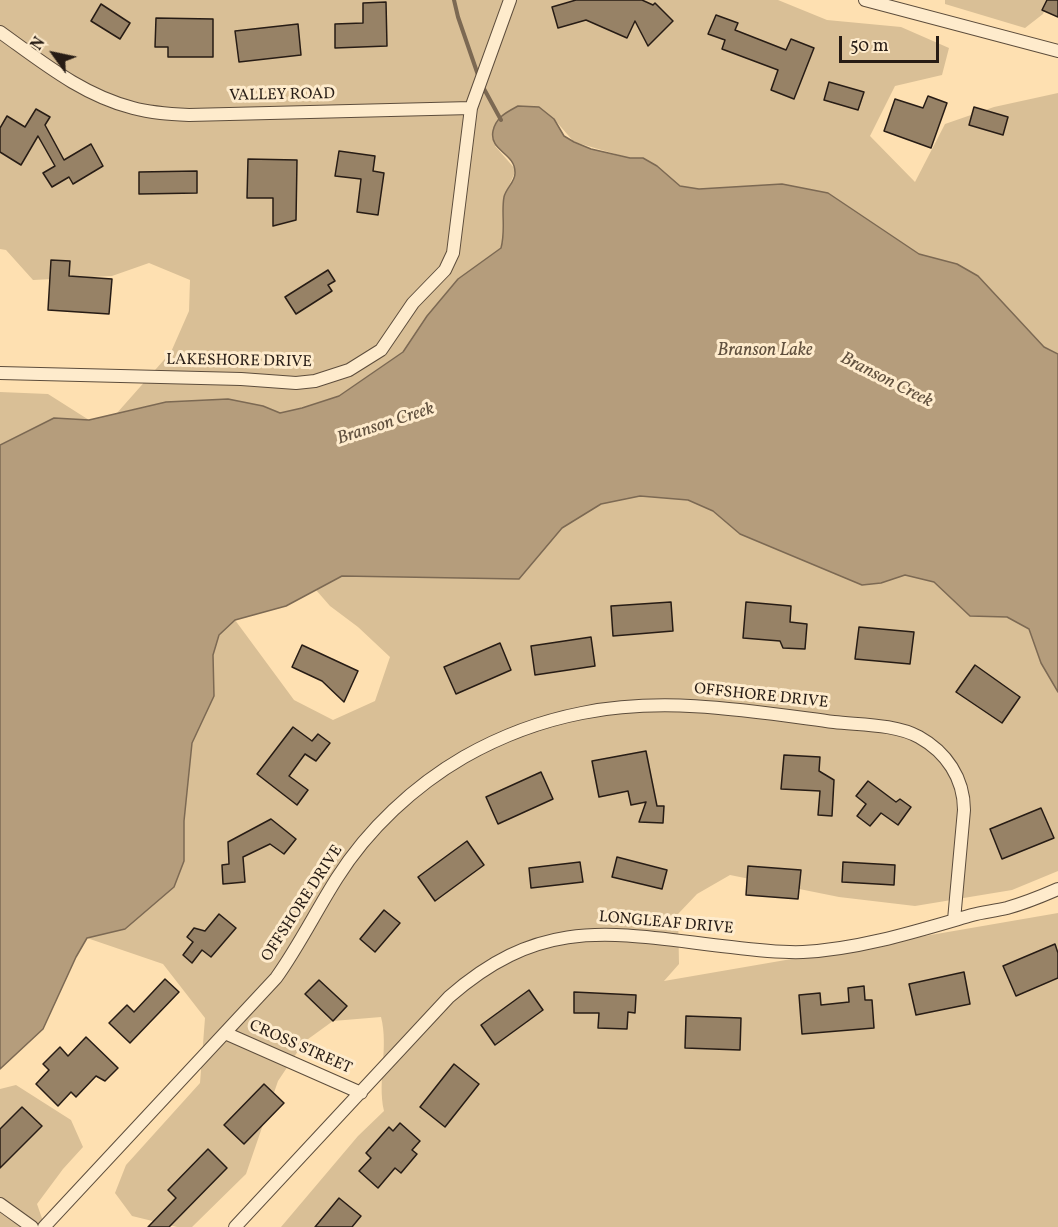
<!DOCTYPE html>
<style>
body{margin:0}
#map{position:relative;width:1058px;height:1227px;overflow:hidden;background:#fee0b1;font-family:Vollkorn,serif}
canvas{display:block}
.north{position:absolute;left:24px;top:24px;width:60px;height:60px;-webkit-text-stroke:4px #feebcc;paint-order:stroke;rotate:303deg;font-size:16px;font-weight:700;line-height:24px;text-align:center;color:#271c15}
.north::after{content:'';display:block;margin:auto;width:21px;height:27px;background:#271c15;clip-path:polygon(50% 0,100% 100%,50% 72%,0 100%)}
.scale{position:absolute;left:839px;top:36px;width:100px;height:27px;box-sizing:border-box;border:3px solid #271c15;border-top:0;padding-left:8px;font-size:18px;line-height:21px;white-space:nowrap;color:#271c15;-webkit-text-stroke:4px #feebcc;paint-order:stroke}
</style>
<div id="map">
<canvas width="1058" height="1227"></canvas>
<div class="north">N</div>
<div class="scale">50 m</div>
</div>
<script>
const ctx = document.querySelector('canvas').getContext('2d');
ctx.lineJoin = 'round';
function fill(path, color) { ctx.fillStyle = color; ctx.fill(path, 'evenodd'); }
function stroke(path, color, width, dash) { ctx.strokeStyle = color; ctx.lineWidth = width; ctx.lineCap = dash ? 'butt' : 'round'; ctx.setLineDash(dash || []); ctx.stroke(path); }
function drawText(font, color, halo, rows, align = 'center') {
  ctx.font = font + ' Vollkorn,serif'; ctx.lineWidth = 6; ctx.setLineDash([]); ctx.textBaseline = 'middle'; ctx.strokeStyle = halo; ctx.fillStyle = color; for (const [text, x, y, turn = 0] of rows) {
    ctx.save(); ctx.translate(x, y); ctx.rotate((+turn || 0) * Math.PI / 180); ctx.textAlign = isNaN(turn) ? turn : align; if (halo) ctx.strokeText(text, 0, 0); ctx.fillText(text, 0, 0); ctx.restore();
  }
}
fill(new Path2D(`
 M0 0H778L827 20 901 27 949 48 942 75 895 86 870 136 915 182 945 124 994 107 1058 93V354L1044 347 919 254 828 193 699 189 679 186 657 166 574 142 554 119 495 146 516 170 504 197 505 234 501 248 458 279 427 316 403 352 339 396 302 408 280 413 263 406 228 399 166 402 117 413 171 352 189 311 190 280 149 263 112 276 33 280 6 250 0 249Z
 M945 0H1048L1043 14 1025 28 945 4Z
 M0 392 48 394 89 420 54 418 0 445Z
 M640 496 688 500 713 511 740 534 862 585 881 583 905 575 934 582 970 616 1007 617 1029 629 1041 663 1058 692V871L1012 890 915 906 839 897 730 875 697 894 678 914 679 964 664 981 1058 913V1227H281L358 1136 384 1111C377 1080 389 1048 381 1017L333 1021 304 1042 278 1081 246 1174 192 1227H177L132 1216 115 1193 126 1165 200 1083 205 1018 163 964 87 938 125 929 184 861V821L192 743 214 696 213 655 219 635 235 620 294 700 333 720 375 701 390 657 358 627 330 606 316 590 342 576 519 579 562 528 601 504Z
 M16 1085 71 1120 83 1147 63 1169 37 1204 45 1227H0V1089Z`), '#d9bf96');
const water = new Path2D(`
 M518 106 539 107 554 119 564 136 574 142 591 149 630 158H643L657 166 680 186 699 189 782 184 828 193 919 254 957 264 978 276 1044 347 1058 354V692L1041 663 1029 629 1007 617 970 616 934 582 905 575 881 583 862 585 740 534 713 511 688 500 640 496 601 504 562 528 519 579 342 576 286 606 235 620 219 635 213 655 214 696 192 743 184 821V861L174 887 125 929 87 938 76 957 43 1029 0 1069V445L54 418 89 420 166 402 228 399 263 406 280 413 302 408 339 396 403 352 427 316 458 279 501 248C506 230 501 213 504 197 506 188 516 181 515 172 515 153 489 151 493 131 496 117 507 112 518 106Z`);
fill(water, '#b59d7c');
stroke(water, '#7c6953', 1.5);
stroke(new Path2D(`
 M454 0 458 17 478 75
 M483 87 501 120`), '#7c6953', 4);
const building = new Path2D(`
 M576 0H642L653 5 655 3 673 21 648 46 635 21 627 38 586 20 558 28 552 7Z
 M1047 0H1058V17L1042 10Z
 M386 2 387 46 335 48V24L363 23V3Z
 M101 4 130 23 120 39 91 21Z
 M716 15 738 23 735 30 786 50 791 39 814 48 794 99 771 90 778 70 722 49 725 40 708 34Z
 M156 18 213 19V57H168V47H155Z
 M298 24 301 55 239 62 235 31Z
 M829 82 864 92 858 110 824 100Z
 M928 96 947 103 931 148 884 131 895 99 923 108Z
 M974 107 1008 117 1003 135 969 125Z
 M36 109 50 117 45 125 64 160 91 144 103 166 73 184 69 177 52 187 43 173 55 166 38 136 21 165 0 152V128L7 116 25 127Z
 M339 151 375 156 373 171 384 173 378 215 357 212 361 179 335 176Z
 M248 159 297 160 296 220 273 226V198H247Z
 M197 171V193L139 194V172Z
 M51 260 70 261 69 276 112 279 109 314 48 310Z
 M328 270 335 281 328 285 332 291 296 314 285 297Z
 M671 602 673 631 613 636 611 606Z
 M746 602 791 606 790 622 807 624 805 649 783 648 780 641 743 638Z
 M859 627 914 632 910 664 855 659Z
 M591 637 595 666 535 675 531 646Z
 M500 643 511 670 456 694 444 667Z
 M302 645 358 671 344 702 322 681 292 667Z
 M975 665 1020 697 1002 723 956 692Z
 M293 727 312 741 318 734 330 743 316 761 305 754 289 776 308 790 297 805 257 774Z
 M646 751 657 806H664L663 823 639 822 646 802 631 805 628 791 599 797 592 761Z
 M784 755 820 757 819 771 834 780 832 816 818 815 820 791 781 789Z
 M541 772 553 799 498 824 486 797Z
 M868 781 896 802 900 799 911 807 898 825 881 813 870 826 857 816 866 804 856 796Z
 M1041 808 1054 838 1002 859 990 829Z
 M271 819 296 839 284 854 270 844 243 857 245 882 223 884 222 865 229 864 228 842Z
 M467 841 484 865 435 901 418 877Z
 M617 857 667 870 662 889 612 877Z
 M580 862 583 882 531 888 529 868Z
 M843 862 895 865 894 885 842 882Z
 M748 866 801 870 798 899 746 895Z
 M384 910 400 923 375 952 360 939Z
 M219 914 236 928 211 957 202 950 192 963 183 955 193 942 187 937 194 928 205 931Z
 M1055 944 1058 953V978L1016 996 1003 966Z
 M964 972 970 1004 916 1015 909 984Z
 M165 979 179 992 130 1043 109 1023 127 1005 134 1012Z
 M319 980 347 1006 333 1021 305 994Z
 M864 986 865 1000H872L874 1028 802 1034 799 995 820 993 821 1005 849 1002 848 988Z
 M529 990 543 1010 495 1045 481 1025Z
 M574 992 636 995 635 1013 628 1012 627 1029 598 1028 599 1013H574Z
 M686 1016 741 1018 740 1050 685 1048Z
 M86 1037 118 1068 105 1081 96 1076 76 1097 71 1092 58 1106 36 1084 49 1070 43 1064 60 1047 68 1056Z
 M454 1064 479 1084 445 1127 420 1107Z
 M264 1084 284 1103 244 1144 224 1125Z
 M22 1107 42 1126 0 1168V1129Z
 M400 1123 420 1141 412 1150 417 1154 401 1173 395 1168 378 1188 359 1171 371 1158 366 1153 389 1127 393 1131Z
 M208 1149 227 1168 169 1227H148L176 1198 168 1190Z
 M339 1198 361 1216 352 1227H315Z`);
fill(building, '#978266');
stroke(building, '#271c15', 1.5);
const street = new Path2D(`
 M865 0 1058 51
 M0 32C42 62 82 95 133 108 151 113 170 114 189 115L471 108
 M0 373 241 379 296 383 315 381 349 370 381 350 413 303 445 270 453 253 471 108 510 0
 M225 1033 361 1093
 M0 1204 32 1227
 M44 1227 276 978C299 946 316 911 337 878 368 829 414 786 464 757 501 736 541 721 582 713 666 696 751 711 834 722 861 725 895 724 919 737 946 752 964 778 964 810L954 920
 M235 1227 449 997C545 913 615 934 731 947 755 950 779 953 803 952 860 949 917 931 972 915 983 912 995 911 1007 908 1025 903 1042 896 1058 889`);
stroke(street, '#5d4d3c', 14);
stroke(street, '#feebcc', 12);
drawText('16px', '#271c15', '#feebcc', [
 ["VALLEY ROAD",282,96,-1],
 ["LAKESHORE DRIVE",239,362,1],
 ["OFFSHORE DRIVE",761,697,6],
 ["OFFSHORE DRIVE",303,904,-57],
 ["LONGLEAF DRIVE",666,924,5],
 ["CROSS STREET",300,1048,24]
]);
drawText('italic 18px', '#60503e', '#feebcc', [
 ["Branson Lake",765,352],
 ["Branson Creek",886,381,27],
 ["Branson Creek",386,425,-18]
]);
</script>
